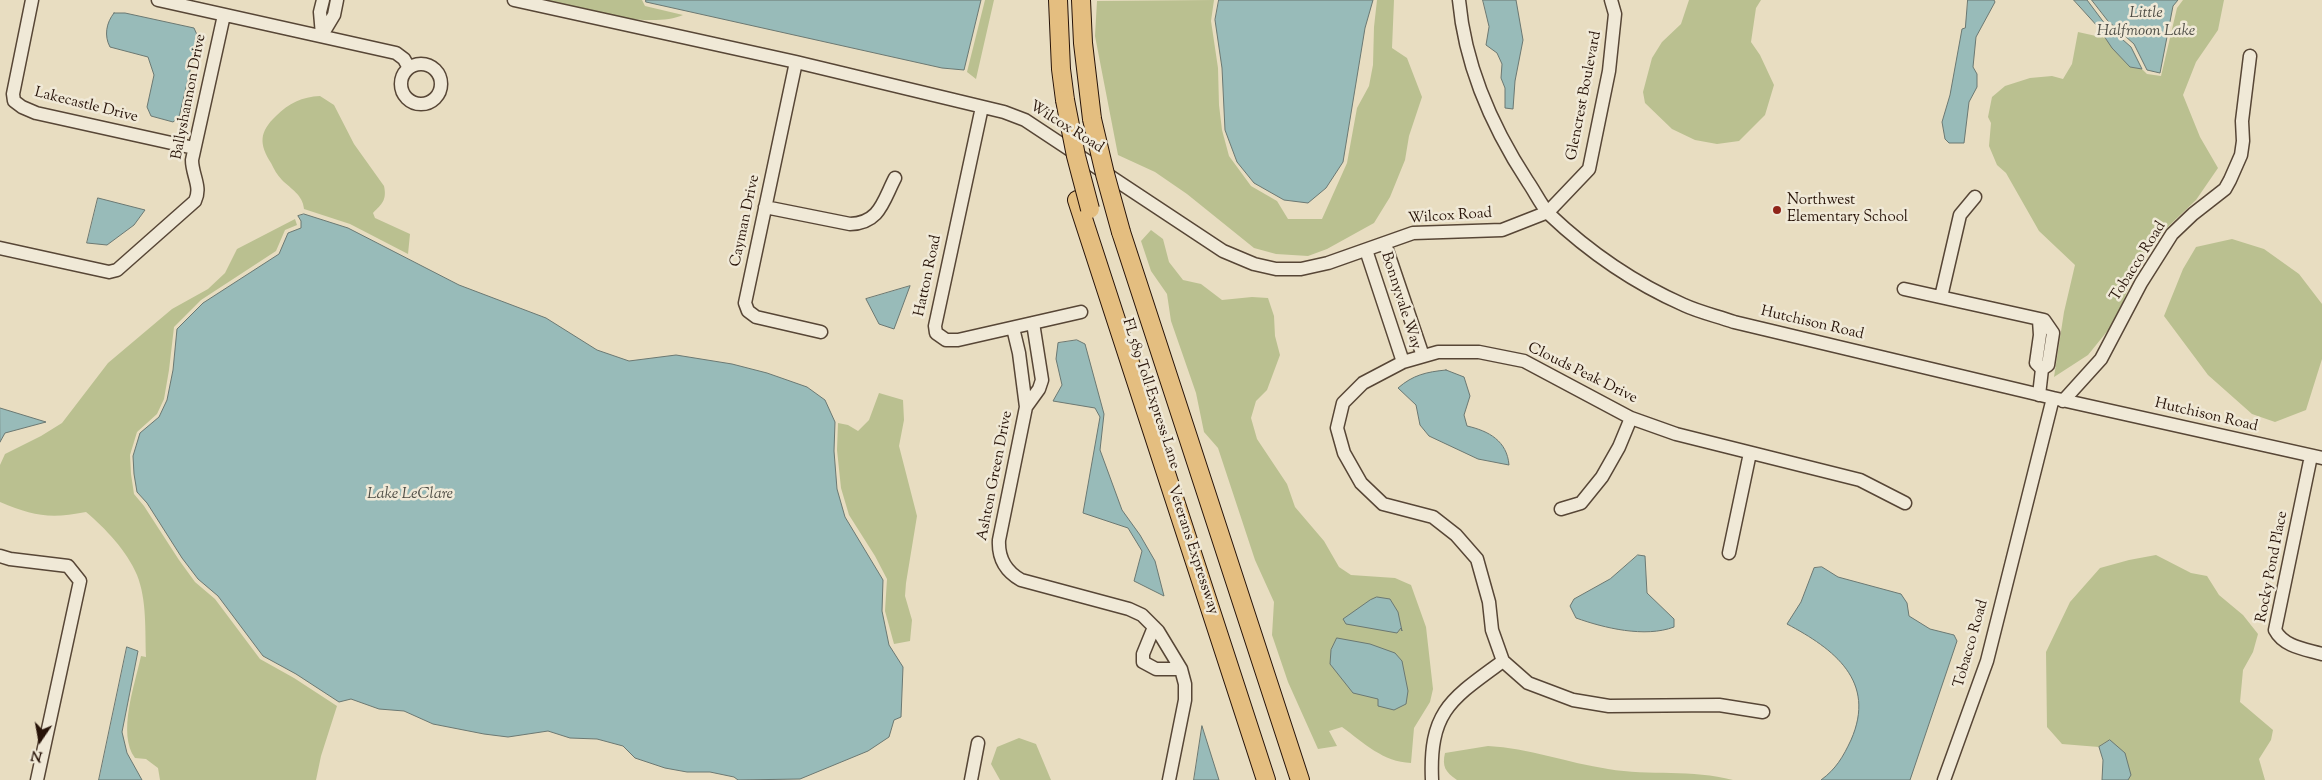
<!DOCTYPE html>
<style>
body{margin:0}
#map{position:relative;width:2322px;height:780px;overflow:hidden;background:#e8ddc1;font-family:"Sorts Mill Goudy",serif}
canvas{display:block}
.north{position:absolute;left:15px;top:715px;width:50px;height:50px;-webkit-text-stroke:4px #f0e9d7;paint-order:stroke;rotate:192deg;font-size:14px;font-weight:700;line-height:20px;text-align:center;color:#271308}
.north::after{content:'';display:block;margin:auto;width:18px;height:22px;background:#271308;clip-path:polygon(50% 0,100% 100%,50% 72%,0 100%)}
</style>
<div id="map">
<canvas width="2322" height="780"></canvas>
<div class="north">N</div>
</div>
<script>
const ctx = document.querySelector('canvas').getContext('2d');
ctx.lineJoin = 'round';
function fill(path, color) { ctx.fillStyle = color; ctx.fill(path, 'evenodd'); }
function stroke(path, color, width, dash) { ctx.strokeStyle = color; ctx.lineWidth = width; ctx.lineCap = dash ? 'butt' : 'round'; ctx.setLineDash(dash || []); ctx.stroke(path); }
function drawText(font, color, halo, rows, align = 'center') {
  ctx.font = font + ' "Sorts Mill Goudy",serif'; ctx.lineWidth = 5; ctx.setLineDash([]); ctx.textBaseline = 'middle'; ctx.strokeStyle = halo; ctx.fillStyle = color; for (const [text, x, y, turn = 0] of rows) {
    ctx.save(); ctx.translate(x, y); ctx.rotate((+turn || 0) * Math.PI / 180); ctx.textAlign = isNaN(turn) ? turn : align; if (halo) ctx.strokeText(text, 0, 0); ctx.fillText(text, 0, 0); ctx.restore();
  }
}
fill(new Path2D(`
 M544 0H642L645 6 683 15C652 29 577 11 544 0Z
 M985 0H994L976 79 967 72Z
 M1214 0 1211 21 1218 68 1219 105 1222 130 1229 156 1251 186 1277 201 1288 219H1322L1347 163 1357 108 1369 86 1373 65 1374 27 1377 0H1394L1392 48 1407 58 1422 97 1409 136 1405 160 1390 197 1374 223 1327 249 1308 256 1276 254 1254 248 1187 194 1155 172 1118 155 1095 36 1097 1Z
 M1689 0H1761L1756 8 1751 42 1760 55 1774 85 1765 115 1739 141 1717 144 1695 140 1672 129 1645 103 1643 92 1652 58 1662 42 1681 24Z
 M2183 0H2224L2218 30 2196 62 2183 95 2200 137 2218 168 2196 200 2155 239 2136 268 2123 302 2109 329 2088 355 2054 377 2064 312 2075 265 2039 231 2006 173 1997 165 1989 146 1991 123 1988 117 1992 97 2005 86 2030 78 2052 76 2063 79 2072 64 2078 32 2105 38 2130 67 2142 69 2147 74 2161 76 2177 8Z
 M320 96 334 105 354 144 384 186C387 200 382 204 373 213L375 218 410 234 408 254 350 224 304 209C303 195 291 189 282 180 277 175 274 169 271 163 259 144 259 132 276 116 289 103 302 97 320 96Z
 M295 219 297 225 285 230 276 251 201 300 174 327 169 370 164 399 157 414 137 432 130 455 131 474 134 494 144 506 179 560 195 582 215 599 260 659 294 678 337 706 321 756 316 780H160L158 768 146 759 135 758C117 734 135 684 141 656L146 657C145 631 147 600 137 575 127 551 105 528 86 512 50 519 33 516 0 502V465L5 454 41 436 62 423 108 363 172 309 208 289 225 273 237 249Z
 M1151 230 1163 239 1169 262 1183 280 1201 284 1222 300 1252 297 1268 298 1274 316 1275 336 1280 355 1267 390 1256 401 1251 418 1257 439 1287 484 1295 507 1324 541 1339 567 1351 575 1395 578 1411 585 1426 627 1433 689 1430 702 1414 728 1411 763C1383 762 1364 743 1342 727L1329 731 1337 746 1318 749 1288 682 1272 635 1274 602 1255 560 1218 448 1204 432 1196 393 1171 321 1167 294 1151 271 1141 241Z
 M2232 239 2264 249 2299 274 2322 304V359L2306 410 2275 422 2252 414 2208 375 2164 316 2183 269 2196 247Z
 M879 393 903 400 904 420 899 446 917 516 906 583 905 596 912 620 910 641 894 644 885 611 887 579 875 556 849 515 841 488 837 450 838 423 848 425 858 431 869 420Z
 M2156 555 2191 573 2207 576 2219 595 2243 615 2258 634 2253 652 2243 670 2240 702 2273 730 2271 740 2259 759 2265 780H2128L2110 740 2099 747 2062 744 2047 727 2046 652 2070 602 2100 568 2129 560Z
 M1019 738 1036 744 1051 780H1000L991 764 997 747Z
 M1488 746C1528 748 1568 763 1608 769 1650 776 1692 769 1733 780H1457C1445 772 1442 766 1445 753Z`), '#bac090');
const water = new Path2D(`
 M646 0H981L964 70 942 68 646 2Z
 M1219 0H1373L1365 28 1343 162 1326 188 1308 203 1284 200 1254 183 1237 162 1225 130 1222 68 1215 20Z
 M1483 0H1516L1523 40 1515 81 1513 109 1505 108V88L1501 78 1502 64 1497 53 1486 45 1489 27Z
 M1968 0H1994L1995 2 1976 37 1973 67 1977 74V87L1969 102 1964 143H1949L1945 139 1942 122 1950 95 1962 29 1965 28Z
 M2074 0H2087L2105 24 2131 47 2142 69 2130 67 2112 48 2098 27Z
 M2092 0H2178L2173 6 2160 73 2147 70 2134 44 2108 21Z
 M114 13H125L194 28 198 37 179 117 173 122 151 116 147 107 154 75 148 57 110 47C104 36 106 23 114 13Z
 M98 198 145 210 134 225 107 245 87 243Z
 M304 214 348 228 459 285 546 318 597 350 629 361 676 355 732 364 767 373 807 387 825 400 835 422 834 451 837 489 845 517 883 580 882 611 889 645 903 667 901 717 894 720 889 737 868 751 800 779 738 780 734 777 710 772H687L665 768 635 758 623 746 597 739 570 738 548 731 508 737 484 734 433 724 404 711 379 709 351 699 339 702 296 674 263 656 218 596 198 579 182 558 147 503 137 492 134 474 133 456 140 433 159 417 167 400 173 370 177 329 203 303 279 254 288 233 301 228V221L298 216Z
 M910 286 894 329 879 324 866 299Z
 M1077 340 1085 344 1104 414 1100 450 1122 510 1140 535 1155 561 1164 596 1134 581 1142 551 1128 528 1083 513 1100 417 1095 408 1053 401 1062 385 1056 359 1058 343Z
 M1446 370 1464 377 1470 396 1464 415 1467 426C1489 431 1507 441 1509 465L1478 459 1429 436 1420 425 1416 405 1398 388C1413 375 1426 372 1446 370Z
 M0 408 46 422 5 433 0 442Z
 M1638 555 1645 556 1647 593 1674 619V627C1645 638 1604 628 1576 618L1570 606 1574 599 1610 579Z
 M1822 567 1838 577 1901 594 1907 603 1909 616 1930 629 1954 635 1957 641 1910 780H1821C1836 769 1843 757 1851 740 1877 681 1834 649 1787 624L1801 602 1814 568Z
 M1377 597 1390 599 1398 612 1402 631 1401 628 1397 633 1346 624 1343 619 1370 600Z
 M1337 638 1370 644 1395 653 1402 661 1408 691 1406 704 1394 710 1378 706V699L1353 693 1330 664 1331 650Z
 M127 647 138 651 122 732 127 753 142 780H99Z
 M1202 726 1219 780H1194Z
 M2110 740 2125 753 2131 775 2128 780H2102L2103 760 2099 747Z`);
fill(water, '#98bbb9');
stroke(water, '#6b7872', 1);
const minor = new Path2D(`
 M32 0 13 94 14 101 22 107 36 113 194 148
 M158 0 396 53 404 59 409 68
 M514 0 796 62 1004 112 1025 120 1223 251 1254 264 1276 269H1301L1328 263 1413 233 1502 230 1548 212 1589 169 1609 71 1615 14 1611 0
 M1459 0C1465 66 1492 127 1528 182 1535 192 1541 205 1549 214 1588 251 1634 283 1684 305 1699 312 1717 316 1734 322L2053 398 2322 458
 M322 35 334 15 337 0
 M322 35 320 12 323 0
 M796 62 745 303 748 311 756 317 821 332
 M401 84a20 20 0 1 1 40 0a20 20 0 1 1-40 0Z
 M982 107 935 326 936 333 946 340H958L1081 312
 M765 207 850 224C880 223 883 201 895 178
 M1385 244 1423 356
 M0 248 109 272 117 270 195 201C202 187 192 175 192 160L224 15
 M1366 250 1403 362
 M1904 289 2044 320 2053 333 2048 365 2042 369
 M1941 297 1960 215 1975 197
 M2039 320 2040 335 2036 363 2042 369
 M1013 328 1019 353 1026 407 1039 389 1042 380 1033 323
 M2039 395 2042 369
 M2063 401 2101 359 2141 283 2172 234 2193 214 2225 189 2230 180 2241 155 2243 141 2242 121 2250 56
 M1026 407 999 540C998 558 1005 571 1021 580L1129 609 1142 615 1158 631 1181 669 1185 684V700L1169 780
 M2311 456 2275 630C2284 647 2305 649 2322 654
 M1561 509 1581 503 1602 477 1619 447 1631 418
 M1729 553 1750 453
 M0 556 10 559 68 566 80 581 37 780
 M1154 627 1143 654V662L1156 669H1181
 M1763 712 1719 705 1609 706 1573 700 1528 683 1503 661 1492 630 1489 602 1477 559 1456 535 1433 517 1383 504 1361 483 1344 453 1337 428 1343 403 1363 383 1403 362 1438 352H1479L1524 361 1631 418 1676 434 1860 480 1905 503
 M971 780 978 743
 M1432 780C1429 711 1451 699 1503 661
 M1944 780 1987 661 2053 398`);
const highway = new Path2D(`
 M1058 0 1061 69 1065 100
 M1081 0 1083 43 1092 119
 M1077 200 1266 780
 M1121 232 1300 780`);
stroke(minor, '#574636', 15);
stroke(highway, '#271308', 20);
stroke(minor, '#f0e9d7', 12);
stroke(highway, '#e4be80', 18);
const highwayBridge = new Path2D(`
 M1065 100 1076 156 1090 209
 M1092 119 1105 174 1121 232`);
stroke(highwayBridge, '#271308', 20, []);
stroke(highwayBridge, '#e4be80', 18);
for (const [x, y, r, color] of [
 [1777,210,5,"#8f2418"]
]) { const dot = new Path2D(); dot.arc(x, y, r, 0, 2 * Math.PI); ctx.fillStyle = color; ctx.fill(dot); stroke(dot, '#f0e9d7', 2); }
drawText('15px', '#271308', '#f0e9d7', [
 ["Glencrest Boulevard",1585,96,-79],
 ["Ballyshannon Drive",190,97,-79],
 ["Lakecastle Drive",86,106,14],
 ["Wilcox Road",1066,128,32],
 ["Wilcox Road",1450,217,-4],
 ["Cayman Drive",746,221,-78],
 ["Tobacco Road",2139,262,-58],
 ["Hatton Road",929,276,-78],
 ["Bonnyvale Way",1400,301,72],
 ["Hutchison Road",1812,324,13],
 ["Clouds Peak Drive",1582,374,26],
 ["FL 589 Toll Express Lane",1150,394,72],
 ["Hutchison Road",2206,416,13],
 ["Ashton Green Drive",996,476,-79],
 ["Veterans Expressway",1192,550,72],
 ["Rocky Pond Place",2273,567,-79],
 ["Tobacco Road",1972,644,-74]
]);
drawText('15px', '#271308', '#f0e9d7', [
 ["Northwest",1787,201],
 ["Elementary School",1787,218]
], 'left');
drawText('italic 16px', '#4f4e46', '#f0e9d7', [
 ["Little",2146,14],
 ["Halfmoon Lake",2146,32],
 ["Lake LeClare",410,495]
]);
</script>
